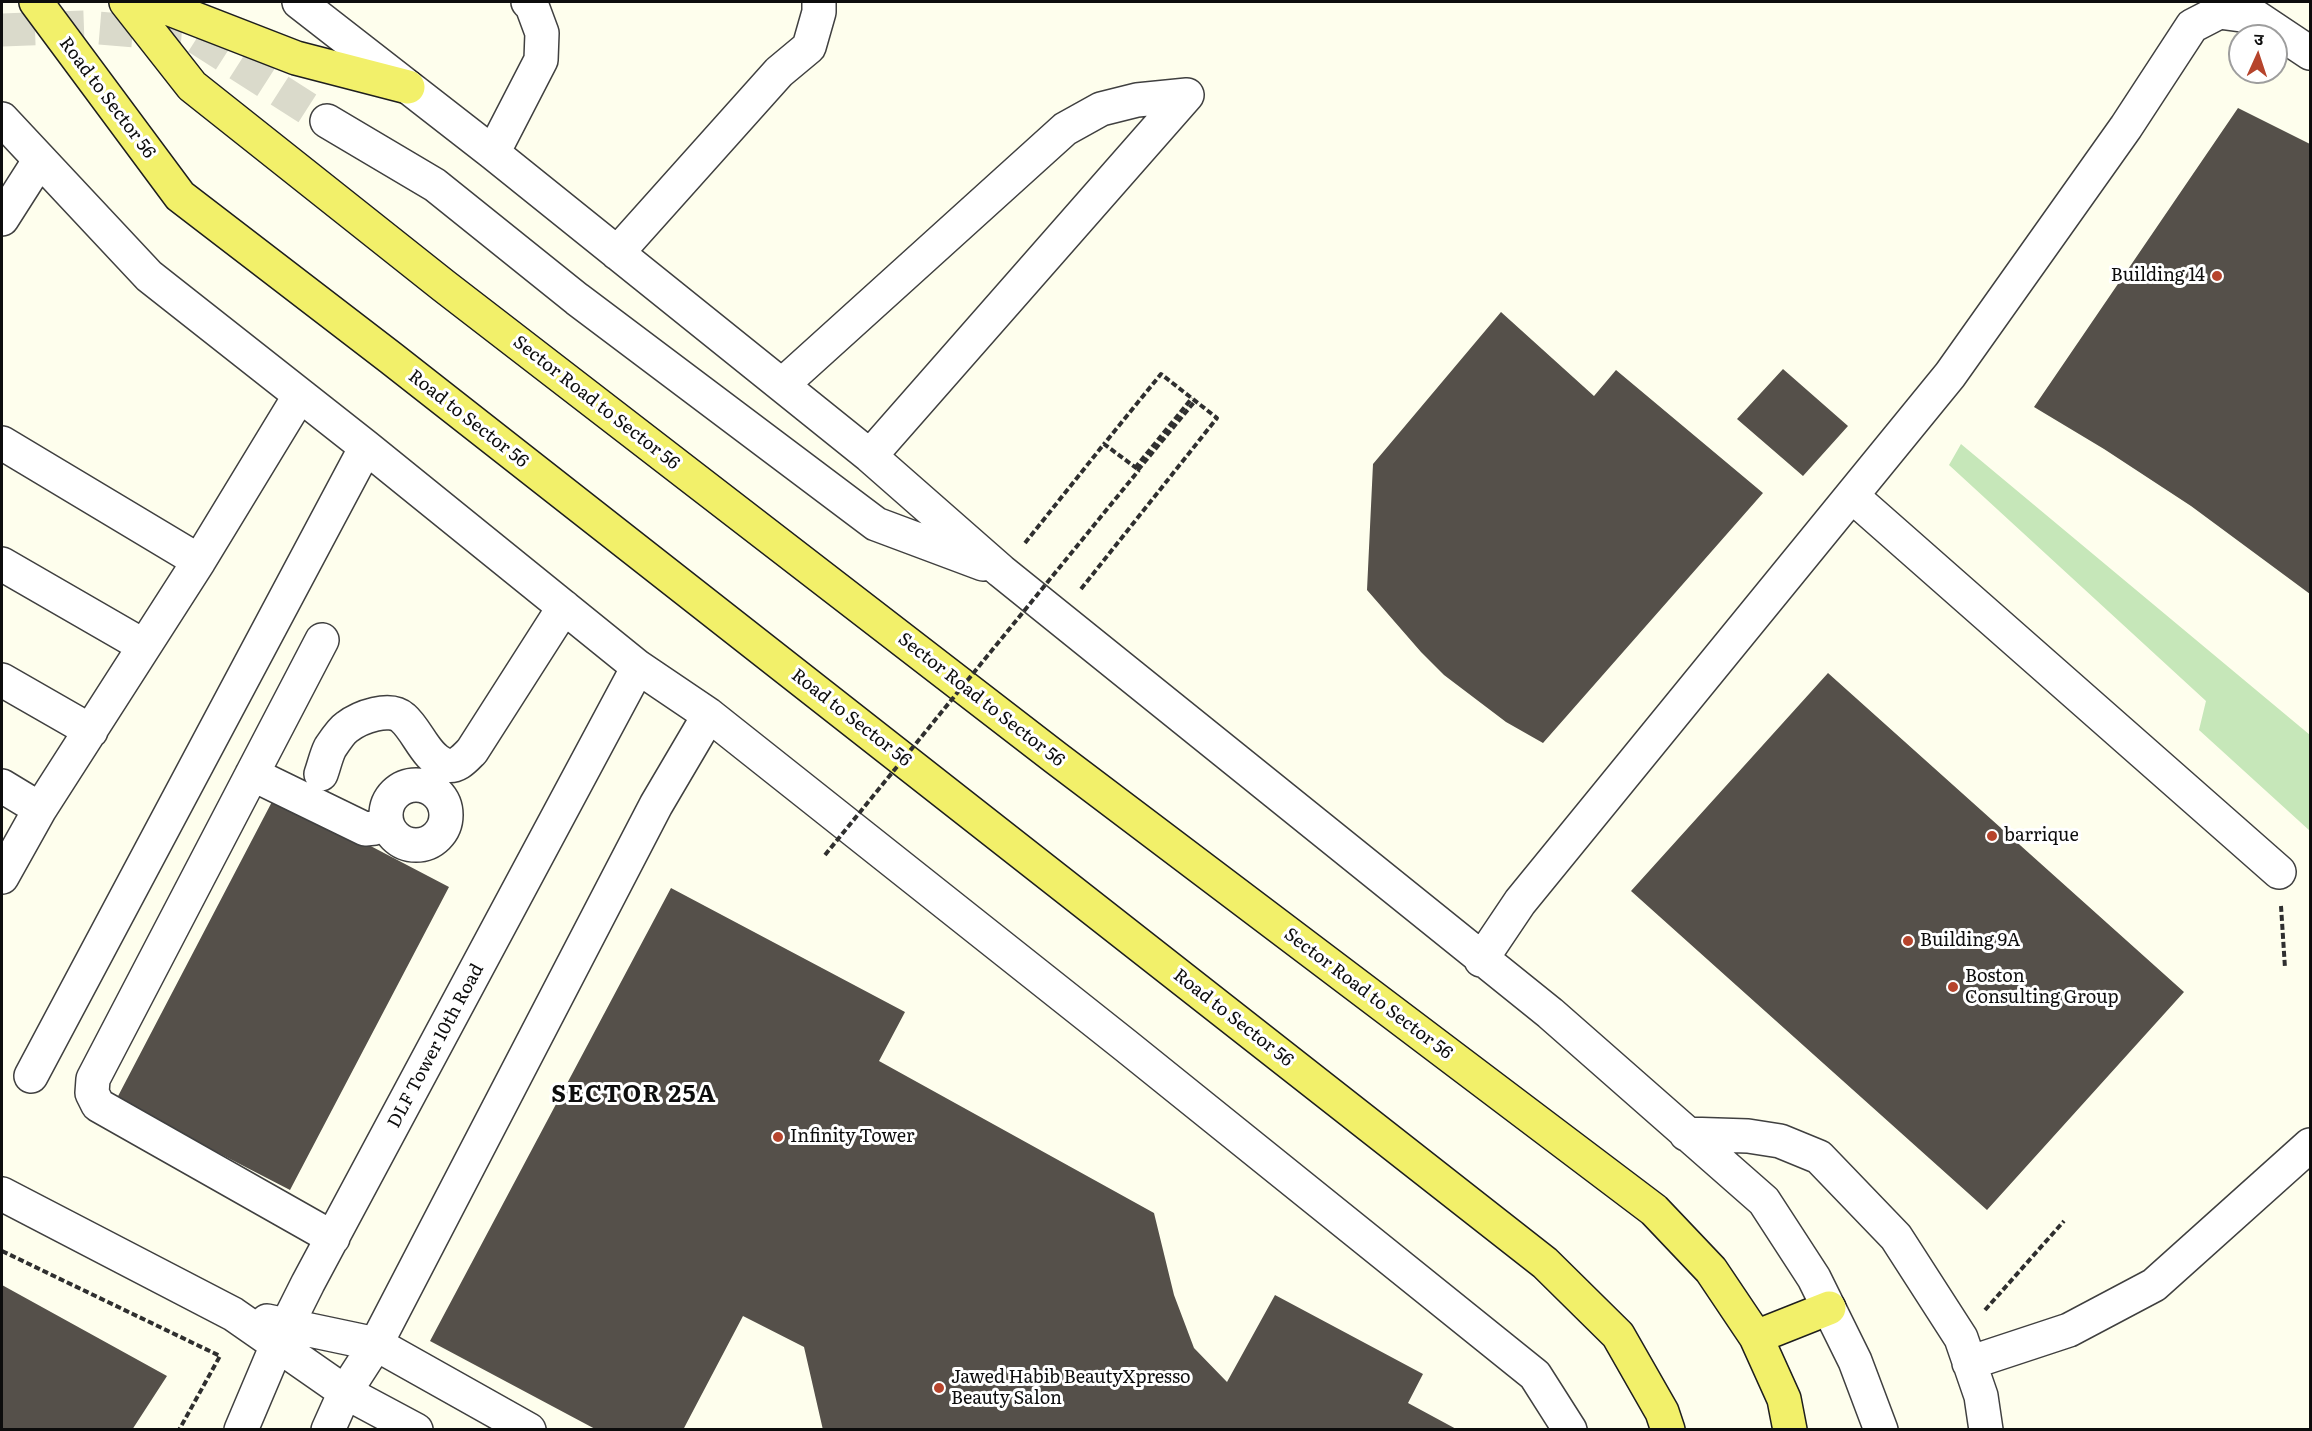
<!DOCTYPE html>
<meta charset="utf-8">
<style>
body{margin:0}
#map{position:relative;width:2312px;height:1431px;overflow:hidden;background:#fefeed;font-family:Literata,"Noto Sans Devanagari",serif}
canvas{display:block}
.frame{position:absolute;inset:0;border:3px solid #0d0d0d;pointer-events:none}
.north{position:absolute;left:2228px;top:24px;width:60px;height:60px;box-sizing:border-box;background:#fff;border:2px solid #9e9e9e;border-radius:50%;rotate:3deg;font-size:16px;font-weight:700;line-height:24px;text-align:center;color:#0d0d0d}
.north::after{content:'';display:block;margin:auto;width:21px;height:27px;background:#b6442c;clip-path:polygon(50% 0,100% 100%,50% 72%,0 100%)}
</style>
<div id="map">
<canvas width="2312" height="1431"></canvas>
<div class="frame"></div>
<div class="north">उ</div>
</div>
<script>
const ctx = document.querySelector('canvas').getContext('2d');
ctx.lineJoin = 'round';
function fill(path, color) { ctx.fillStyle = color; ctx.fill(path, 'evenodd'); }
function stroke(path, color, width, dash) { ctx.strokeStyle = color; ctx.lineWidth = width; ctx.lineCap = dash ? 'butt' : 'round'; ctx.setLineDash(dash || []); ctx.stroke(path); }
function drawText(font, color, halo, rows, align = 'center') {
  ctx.font = font + ' Literata,serif'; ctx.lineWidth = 6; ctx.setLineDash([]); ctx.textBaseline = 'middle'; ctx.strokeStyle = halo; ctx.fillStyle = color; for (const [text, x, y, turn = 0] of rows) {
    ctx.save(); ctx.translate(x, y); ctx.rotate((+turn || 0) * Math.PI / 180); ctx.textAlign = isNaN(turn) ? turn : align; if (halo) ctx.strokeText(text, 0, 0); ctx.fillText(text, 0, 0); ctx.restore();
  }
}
fill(new Path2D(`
 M1961 444 2310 735V831L2199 730 2206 701 1949 465Z`), '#c6e7b9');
fill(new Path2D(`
 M2238 108 2310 144V594L2191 506 2104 449 2034 407Z
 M1501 312 1594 396 1616 370 1763 493 1543 743 1506 722 1444 675 1421 652 1367 590 1373 464Z
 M1783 369 1848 426 1803 476 1737 419Z
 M1828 673 2184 992 1987 1210 1631 891Z
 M275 796 449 887 290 1190 116 1100Z
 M671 888 905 1012 879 1061 1154 1213 1174 1295 1194 1348 1227 1382 1275 1295 1423 1374 1408 1403 1458 1430H823L804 1347 743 1316 683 1430H597L430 1341Z
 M2 1285 167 1376 132 1430H2Z`), '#55504a');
stroke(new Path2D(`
 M2 30 87 27 194 36 327 121`), '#dadacb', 33, [33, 16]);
const minor = new Path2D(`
 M299 2 493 153 870 456 1001 571 1550 1013 1764 1201 1814 1278 1855 1361 1881 1430
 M2 119 149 276 366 447 638 667 709 715 1125 1045 1535 1375 1570 1430
 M327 121 435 185 577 299 876 524 983 564
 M493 153 541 60 542 33 532 6 528 2
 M2 219 39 161
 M617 253 779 72 809 47 819 12V2
 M782 385 1065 129 1101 109 1137 100 1187 95
 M2 443 199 561
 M870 456 1187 95
 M1852 496 2279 872
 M2 564 144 646
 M322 640 93 1079 92 1093 98 1105 333 1238
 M2 680 91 731
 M252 774 365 829 375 828 386 820
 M321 774C324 766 326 756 330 748 334 742 341 731 347 727 360 717 390 706 403 718 418 731 426 759 446 765 457 768 465 758 472 751L564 607
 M386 815a30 30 0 1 1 60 0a30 30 0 1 1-60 0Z
 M2 786 40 809
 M2 877 40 809 199 561 300 395
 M1481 960 1520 902 1950 375 2126 127 2192 26 2219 12 2256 17 2310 53
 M31 1076 366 447
 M1686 1134 1748 1136 1780 1141 1819 1157 1896 1237 1961 1338 1981 1396 1986 1430
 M2 1194 233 1314 345 1392 416 1430
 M267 1321 376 1344 529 1430
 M1969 1363 2069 1330 2154 1285 2310 1145
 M241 1430 277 1345 308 1283 638 667
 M328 1430 345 1392 376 1344 656 805 709 715`);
const major = new Path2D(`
 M36 2 180 196 391 358 1545 1263 1618 1335 1662 1412 1668 1430
 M126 2 192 86 444 286 1056 758 1654 1210 1711 1270 1756 1337 1784 1399 1790 1430
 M152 2 296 58 408 87
 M1756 1337 1829 1308`);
stroke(minor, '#404040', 36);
stroke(major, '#1e1e1e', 36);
stroke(new Path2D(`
 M1135 468 1192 398
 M1138 470 1195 401
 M1025 543 1104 444 1139 470
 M1081 589 1217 418 1161 374 1104 444
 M2281 906 2285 968
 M2 1251 220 1356 179 1430
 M1985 1310 2064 1221`), '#2f2f2f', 4, [6, 3]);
stroke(minor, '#fff', 33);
stroke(major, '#f2f06a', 33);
stroke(new Path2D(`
 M825 855 1139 470`), '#2f2f2f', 4, [6, 3]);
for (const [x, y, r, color] of [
 [2217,276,6,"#b6442c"],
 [1992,836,6,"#b6442c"],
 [1908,941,6,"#b6442c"],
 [1953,987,6,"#b6442c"],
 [778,1137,6,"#b6442c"],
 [939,1388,6,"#b6442c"]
]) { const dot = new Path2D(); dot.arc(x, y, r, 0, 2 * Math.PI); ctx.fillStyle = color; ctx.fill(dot); stroke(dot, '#fff', 2); }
drawText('18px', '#0d0d0d', '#fff', [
 ["Road to Sector 56",107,98,53],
 ["Sector Road to Sector 56",596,403,38],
 ["Road to Sector 56",468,419,38],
 ["Sector Road to Sector 56",981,700,38],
 ["Road to Sector 56",851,718,38],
 ["Sector Road to Sector 56",1368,994,37],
 ["Road to Sector 56",1233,1018,38],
 ["DLF Tower 10th Road",436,1046,-62]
]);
drawText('18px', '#0d0d0d', '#fff', [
 ["Building 14",2205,276,"right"],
 ["barrique",2004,836],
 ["Building 9A",1920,941],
 ["Boston",1965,977],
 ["Consulting Group",1965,998],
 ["Infinity Tower",790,1137],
 ["Jawed Habib BeautyXpresso",951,1378],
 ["Beauty Salon",951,1399]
], 'left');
ctx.letterSpacing = '1.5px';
drawText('bold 24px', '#0d0d0d', '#fff', [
 ["SECTOR 25A",634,1095]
]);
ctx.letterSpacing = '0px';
</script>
